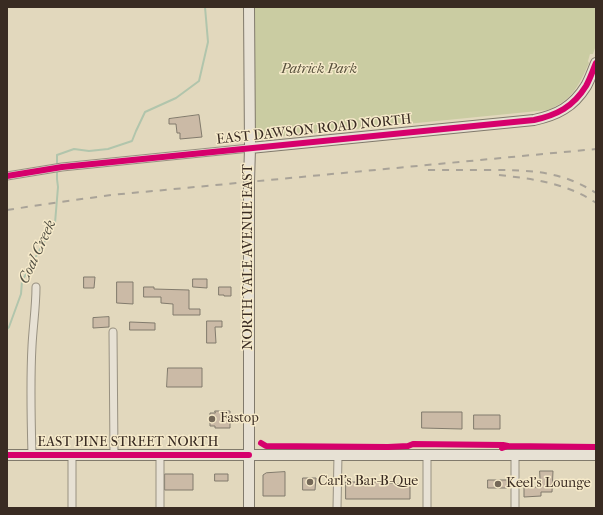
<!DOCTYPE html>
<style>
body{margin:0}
#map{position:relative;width:603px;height:515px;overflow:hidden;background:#e2d8bd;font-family:"IM FELL French Canon",serif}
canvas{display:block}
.frame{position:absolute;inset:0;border:8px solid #392b22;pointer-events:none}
</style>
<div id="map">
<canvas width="603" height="515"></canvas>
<div class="frame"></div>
</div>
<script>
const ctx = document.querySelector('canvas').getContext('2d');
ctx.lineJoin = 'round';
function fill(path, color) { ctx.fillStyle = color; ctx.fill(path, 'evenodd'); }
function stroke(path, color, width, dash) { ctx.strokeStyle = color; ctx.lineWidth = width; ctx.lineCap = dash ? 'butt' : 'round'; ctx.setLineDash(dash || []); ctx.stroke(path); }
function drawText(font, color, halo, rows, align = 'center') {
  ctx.font = font + ' "IM FELL French Canon",serif'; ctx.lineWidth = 3; ctx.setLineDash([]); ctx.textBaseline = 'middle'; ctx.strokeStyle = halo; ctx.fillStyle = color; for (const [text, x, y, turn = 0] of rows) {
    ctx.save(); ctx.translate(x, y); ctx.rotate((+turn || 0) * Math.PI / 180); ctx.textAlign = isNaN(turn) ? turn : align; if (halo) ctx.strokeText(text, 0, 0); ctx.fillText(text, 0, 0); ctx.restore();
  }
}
fill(new Path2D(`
 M254 7H596V45L593 54H590L588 61 589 63C578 87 573 99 548 110L255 139Z`), '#cacca2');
stroke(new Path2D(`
 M57 166V155L74 149 89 151 108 149 132 141 136 131 145 112 176 98 199 81 208 42 205 7
 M7 329 9 327 21 294 22 281 55 223 58 187 57 179V171`), '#b1c5ac', 2);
const building = new Path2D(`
 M199 115 202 137 180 139V133H177L176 124H169V119Z
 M84 277H95L94 288H84Z
 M193 279H207V288L193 287Z
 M117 282H133V304L117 303Z
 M144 287H154V289L189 290V309H200V315H173V304L161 303V297H144Z
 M219 287H231V296H224V295H219Z
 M109 317V327L93 328V318Z
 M207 321H222V327H215L216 343H207Z
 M130 322 155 323V330H130Z
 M168 368H202V387H167Z
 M215 411H230V428H215V426H210V413H215Z
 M422 412H462V429L422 428Z
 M474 415H500V429H474Z
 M540 471H553L552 492H541V496L524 497V487H540Z
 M285 472V496H263V475L266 473Z
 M165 474H193V490H165Z
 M215 474H228V481H215Z
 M303 478H316L315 490H303Z
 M488 480H507V488H488Z
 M346 482H381V483L410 484V499H346Z`);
fill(building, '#cbbaa6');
stroke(building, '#817a6c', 1);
const street = new Path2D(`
 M7 176 62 167 250 148
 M113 332 114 455
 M32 455C31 419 30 382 32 346 33 326 36 307 36 287
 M72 455V508
 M160 455V508
 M427 455V508
 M515 455V508
 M337 508 338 455`);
const secondary = new Path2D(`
 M250 148 534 120C557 115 573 107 586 86 590 79 593 70 596 63
 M7 455H596
 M249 508V182L250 148 249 7`);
stroke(street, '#989181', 9);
stroke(secondary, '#817a6c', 12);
stroke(street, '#e7e1d4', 7);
stroke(secondary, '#e7e1d4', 10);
stroke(new Path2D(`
 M428 170C448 170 467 170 487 170 528 170 560 170 596 193
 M499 175C533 179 567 183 596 203
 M7 210 46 204 111 195 596 149`), '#a9a398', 2, [7, 7]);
stroke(new Path2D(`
 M7 176 62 167 534 120C557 115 573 107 586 86 590 79 593 70 596 63
 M261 443 266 446 388 447 408 446 413 444 503 445 508 446
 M502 448 508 446 596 447
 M7 455H249`), '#d6006c', 6);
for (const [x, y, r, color] of [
 [212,419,4,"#746858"],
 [310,482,4,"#746858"],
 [498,484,4,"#746858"]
]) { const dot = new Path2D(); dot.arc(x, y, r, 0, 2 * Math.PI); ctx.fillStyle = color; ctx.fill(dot); stroke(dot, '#f6eaca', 1.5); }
drawText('italic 14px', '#58513c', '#f6eaca', [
 ["Patrick Park",319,70]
]);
drawText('14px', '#392b22', '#f6eaca', [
 ["EAST DAWSON ROAD NORTH",314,130,-6],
 ["NORTH YALE AVENUE EAST",249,257,-90],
 ["EAST PINE STREET NORTH",128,443]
]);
drawText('14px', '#392b22', '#f6eaca', [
 ["Fastop",220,419],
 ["Carl's Bar-B-Que",318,482],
 ["Keel's Lounge",506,484]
], 'left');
drawText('italic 15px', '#525043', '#f6eaca', [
 ["Coal Creek",38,252,-65]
]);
</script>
